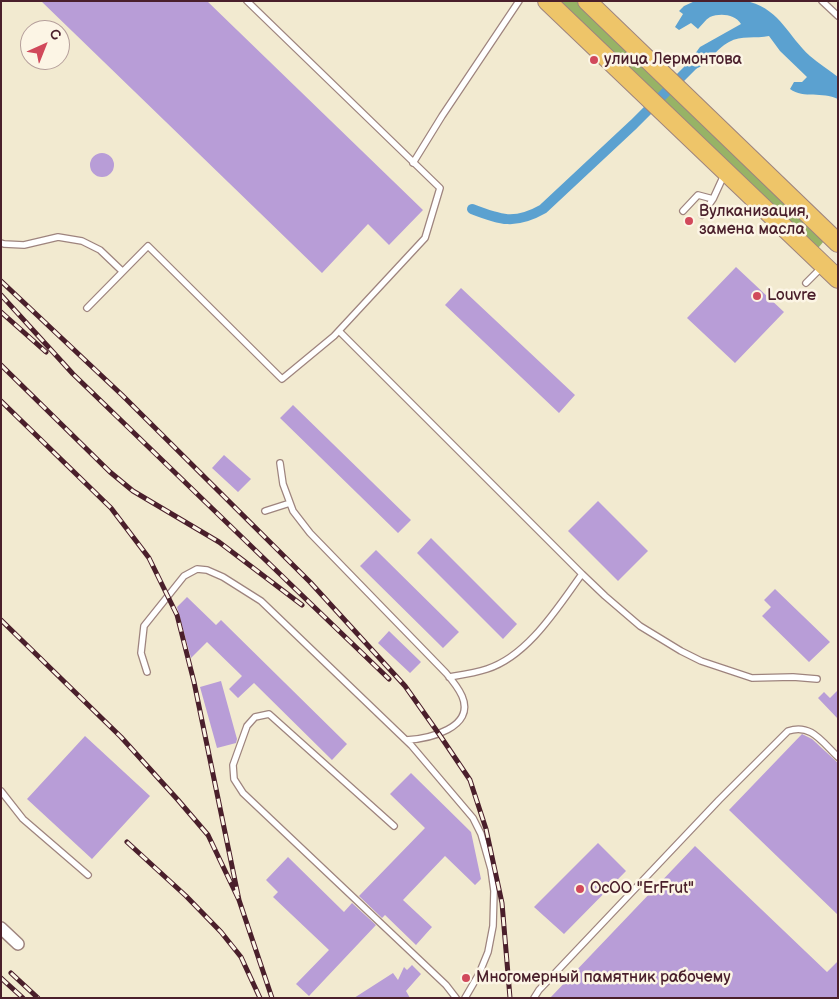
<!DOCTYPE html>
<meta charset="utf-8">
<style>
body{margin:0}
#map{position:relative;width:839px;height:999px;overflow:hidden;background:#f2ead0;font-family:"Balsamiq Sans",sans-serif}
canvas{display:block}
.frame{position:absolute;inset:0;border:2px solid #4a1f2b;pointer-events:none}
.north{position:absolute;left:20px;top:20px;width:50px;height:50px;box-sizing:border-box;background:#fcf5e5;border:1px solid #b59f9b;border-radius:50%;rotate:44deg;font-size:14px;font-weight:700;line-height:20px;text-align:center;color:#4a1f2b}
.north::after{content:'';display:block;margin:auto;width:18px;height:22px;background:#d1495b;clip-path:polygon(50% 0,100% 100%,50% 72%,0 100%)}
</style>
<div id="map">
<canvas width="839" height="999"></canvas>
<div class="frame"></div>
<div class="north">С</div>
</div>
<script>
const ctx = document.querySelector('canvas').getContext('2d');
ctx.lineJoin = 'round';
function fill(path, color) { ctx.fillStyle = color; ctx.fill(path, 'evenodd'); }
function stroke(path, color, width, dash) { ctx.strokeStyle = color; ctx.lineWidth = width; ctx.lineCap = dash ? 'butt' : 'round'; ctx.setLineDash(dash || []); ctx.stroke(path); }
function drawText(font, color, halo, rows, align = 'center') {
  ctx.font = font + ' "Balsamiq Sans",sans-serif'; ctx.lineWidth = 5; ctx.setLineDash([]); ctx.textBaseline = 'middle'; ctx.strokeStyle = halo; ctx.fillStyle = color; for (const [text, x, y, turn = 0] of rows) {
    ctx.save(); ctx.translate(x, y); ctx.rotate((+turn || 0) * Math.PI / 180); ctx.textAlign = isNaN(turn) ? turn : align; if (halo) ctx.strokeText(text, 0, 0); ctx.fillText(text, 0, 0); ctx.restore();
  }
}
fill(new Path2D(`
 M556 1H579L824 241 819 247H814Z`), '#97b366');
fill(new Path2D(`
 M695 1C710 1 736 0 750 2 781 11 788 36 810 56 818 63 829 70 838 77V99C822 91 804 99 790 89L794 82H802L807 77 780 51 769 36C756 39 741 35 729 42 715 49 710 64 695 69L686 66 700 47 741 24C735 14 720 13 710 17 705 20 702 25 698 29L691 23 679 30 675 27 683 14 679 11 684 6Z`), '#5ba1d0');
stroke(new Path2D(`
 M472 209C500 220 515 225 543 209L634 124 699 59`), '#5ba1d0', 10);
fill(new Path2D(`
 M41 1H207L423 210 389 245 368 224 322 273Z
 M90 165a12 12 0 1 1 24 0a12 12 0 1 1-24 0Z
 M736 267 784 312 735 363 687 318Z
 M461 288 575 395 559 413 445 305Z
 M293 405 411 520 398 533 280 418Z
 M224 455 251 479 238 492 212 468Z
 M598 501 648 551 618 581 568 531Z
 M431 538 517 624 503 639 417 553Z
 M376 550 459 632 443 648 360 566Z
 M775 589 830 642 809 662 762 616 771 607 764 600Z
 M187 597 216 625 221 620 347 744 332 760 254 683 238 698 229 689 242 676 207 642 191 658 177 607Z
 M389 631 421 662 410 673 378 643Z
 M221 681 237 739 236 743 217 748 200 687Z
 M838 690V719L818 698 824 692 830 698Z
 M802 734 812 739 838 763V915L729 810Z
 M85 736 150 796 92 859 27 799Z
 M411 773 471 832 481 879 475 885 445 856 403 900 432 927 416 945 385 915 382 918 359 896 425 828 390 794Z
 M598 843 626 871 564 934 534 907Z
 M695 846 827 972 838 961V998H550Z
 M288 857 344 912 352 903 376 925 309 996 296 984 329 950 273 897 278 892 266 880Z
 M412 965 421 974 406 991 410 998H354L393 973 398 980 404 967 407 970Z`), '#b89dd7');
const lane = new Path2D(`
 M822 1 838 16
 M413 163 442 116 519 1
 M683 211 698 195 713 199 724 175
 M702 215 713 199
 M1 243 4 244 24 245 58 237 82 241 100 250 122 271
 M806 283 822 267
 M87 308 148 246 282 379 334 336 425 238 440 188 247 1
 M339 331 582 574
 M280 463 283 484 293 511 310 533 446 673C452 680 458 687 462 696 476 728 428 739 406 740
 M265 511 290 503
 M147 672 141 653 144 626 184 576 197 569 207 570 223 577 261 601 411 745 473 818 481 834 491 869 494 891 493 926 488 952 479 974 465 998
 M449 677C461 675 475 673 487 669 528 656 558 607 582 574L605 596 640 626 681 651 701 661 752 678 793 677 817 679
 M1 791 23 819 88 875
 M394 826 269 714 255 717 247 726 233 765 234 779 243 793 446 985 456 998
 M534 998 539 990 719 800 788 731C811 723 822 742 838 757`);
const street = new Path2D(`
 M1 928 18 944`);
const primary = new Path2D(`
 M547 1 838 279
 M587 1 838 243`);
stroke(lane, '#9e847e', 8);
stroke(street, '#9e847e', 14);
stroke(primary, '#9e847e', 20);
stroke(lane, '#fff', 5.5);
stroke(street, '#fff', 11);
stroke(primary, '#eec569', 18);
const rail = new Path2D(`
 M1 281 122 395 310 582 405 686 439 734 470 780 486 829 502 903 510 998
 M1 295 73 374 311 604 389 679
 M1 312 46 352
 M1 365 110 472 133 491 219 542 302 605
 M1 401 111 508 149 558 177 615 194 682 239 900
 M1 620 121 737 178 800 208 835 239 900 272 998
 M127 842 186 896 221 932 241 957 260 998
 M11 973 38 998
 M1 978 23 998`);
stroke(rail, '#4a1f2b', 5);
stroke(rail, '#fcf5e5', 3, [9]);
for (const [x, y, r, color] of [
 [594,60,5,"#d1495b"],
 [689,221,5,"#d1495b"],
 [757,296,5,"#d1495b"],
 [580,889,5,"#d1495b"],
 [466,978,5,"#d1495b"]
]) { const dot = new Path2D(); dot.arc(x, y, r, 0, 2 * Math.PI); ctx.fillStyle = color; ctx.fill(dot); stroke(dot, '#fcf5e5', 2); }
drawText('16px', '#4a1f2b', '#fcf5e5', [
 ["улица Лермонтова",604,60],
 ["Вулканизация,",699,212],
 ["замена масла",699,230],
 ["Louvre",767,296],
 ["ОсОО \"ErFrut\"",590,889],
 ["Многомерный памятник рабочему",476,978]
], 'left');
</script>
